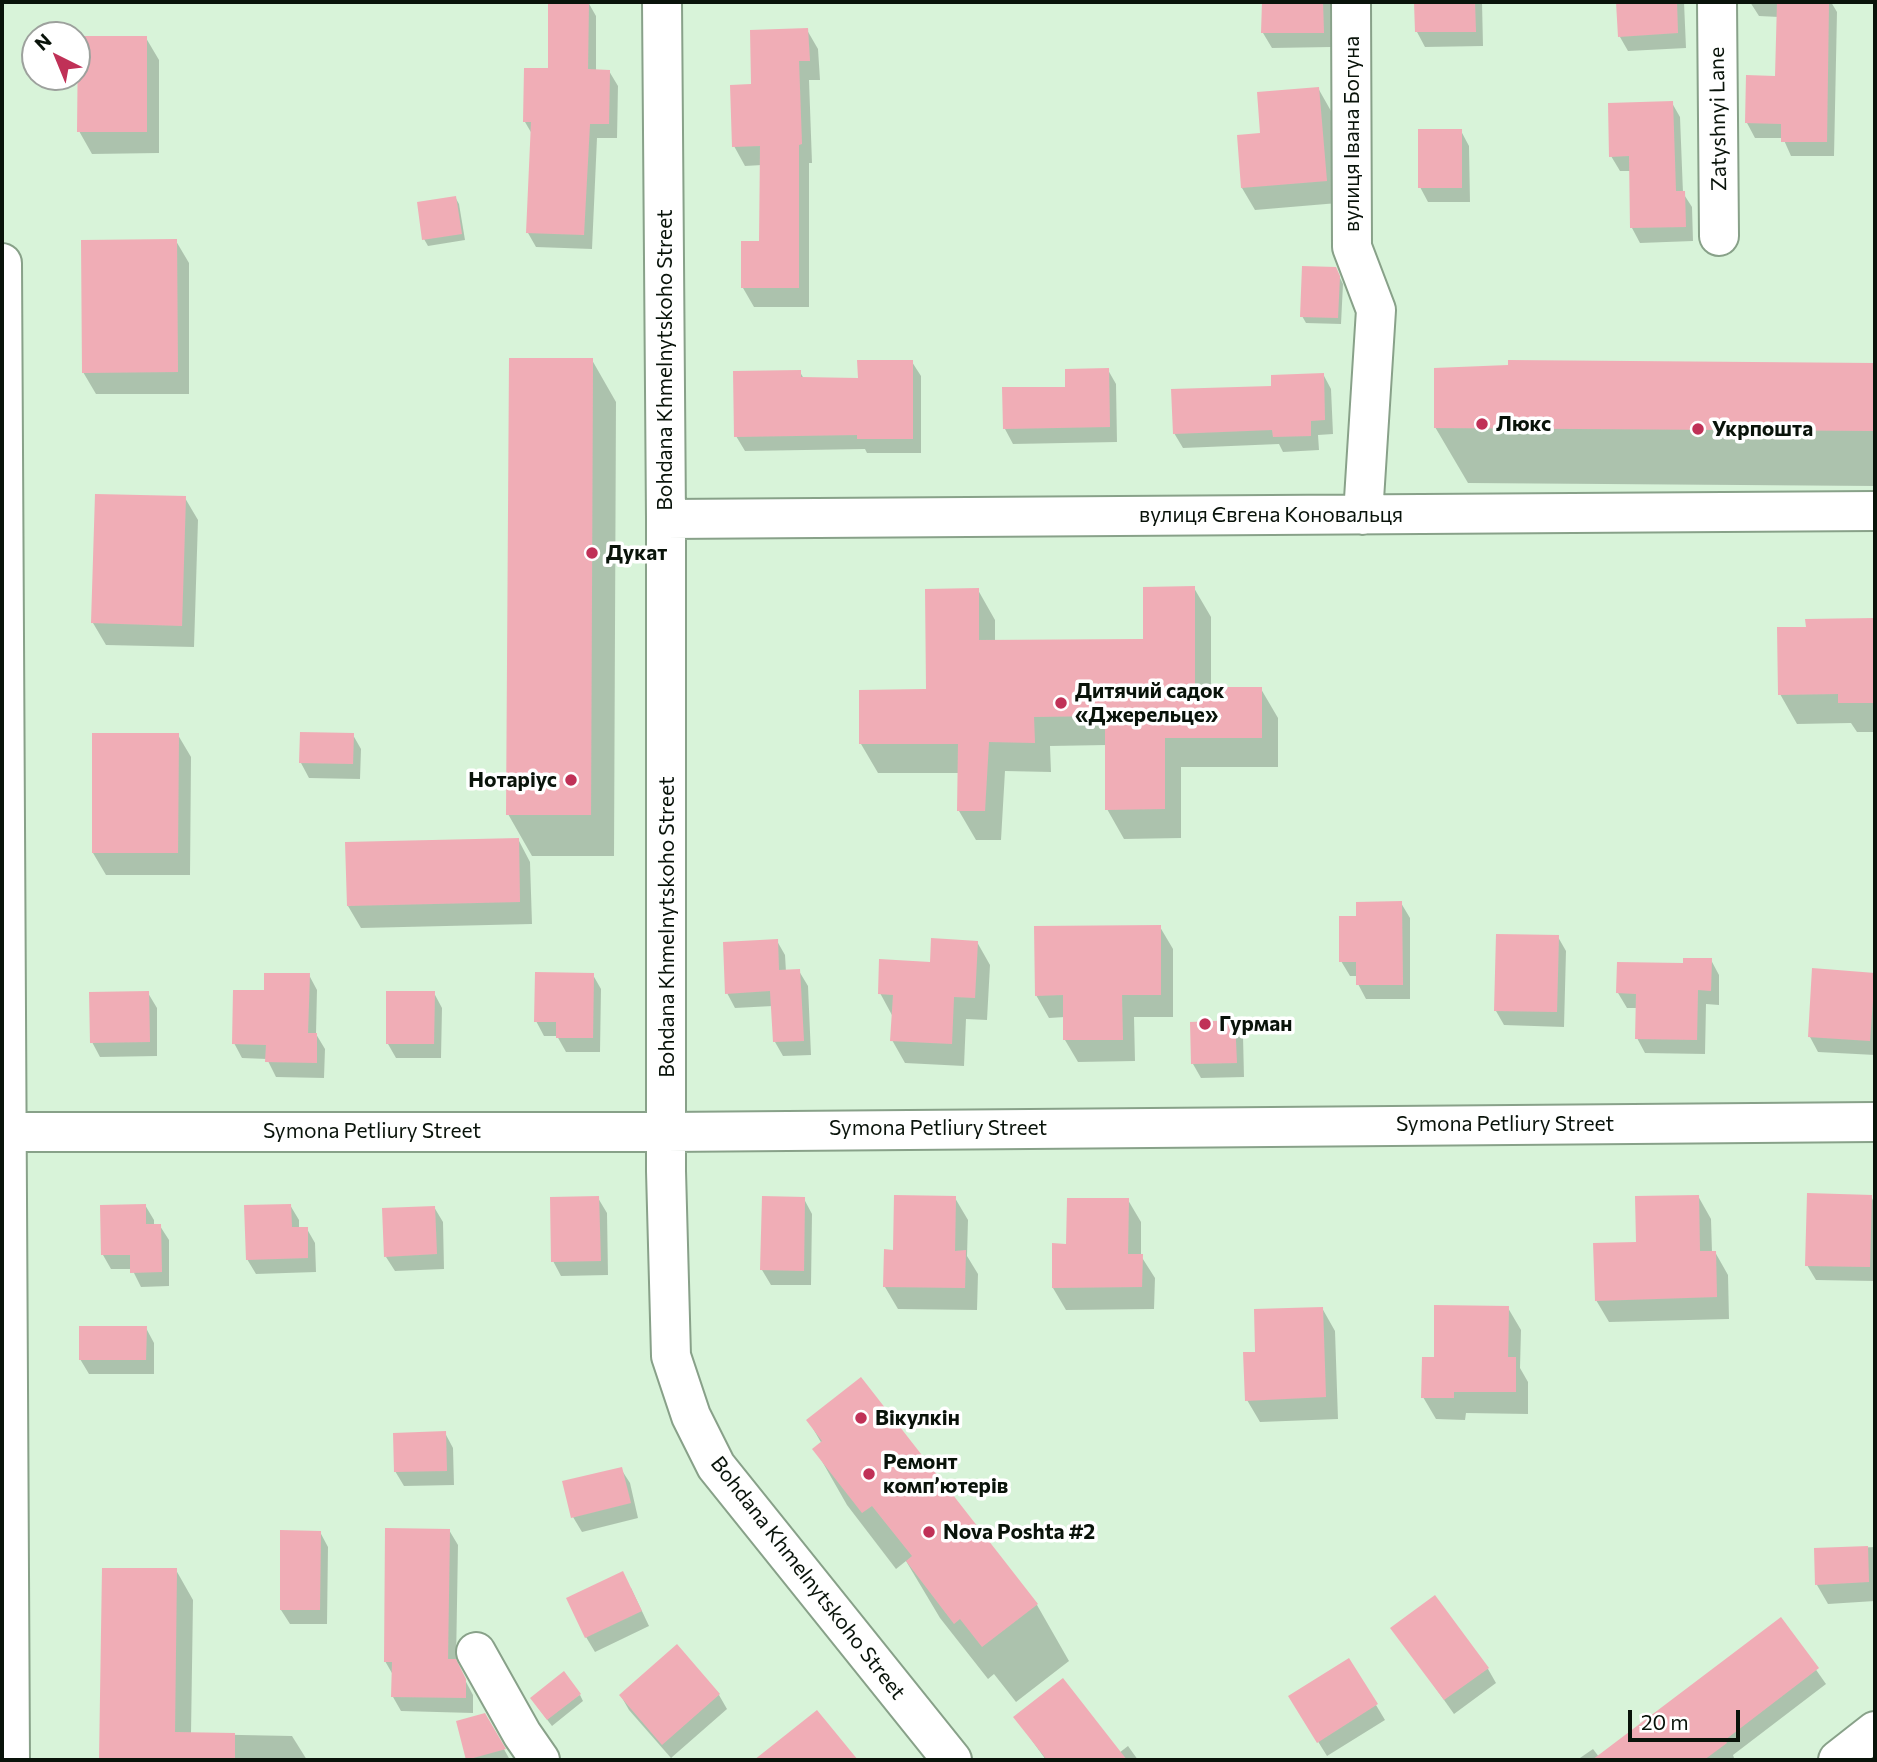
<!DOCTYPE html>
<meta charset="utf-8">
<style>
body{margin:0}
#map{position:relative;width:1877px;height:1762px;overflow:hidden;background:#d8f3d9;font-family:Commissioner,sans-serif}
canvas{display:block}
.frame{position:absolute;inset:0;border:4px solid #09130a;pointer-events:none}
.north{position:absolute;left:21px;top:21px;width:70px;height:70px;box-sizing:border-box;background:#fff;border:2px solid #9da19d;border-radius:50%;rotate:317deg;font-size:19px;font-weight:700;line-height:28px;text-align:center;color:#09130a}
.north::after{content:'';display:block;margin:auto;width:24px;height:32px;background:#c03157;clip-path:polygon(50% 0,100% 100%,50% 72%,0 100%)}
.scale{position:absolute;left:1628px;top:1710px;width:112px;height:32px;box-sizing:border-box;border:4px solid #09130a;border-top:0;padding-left:9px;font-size:21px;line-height:24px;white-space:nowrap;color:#09130a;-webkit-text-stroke:5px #fff;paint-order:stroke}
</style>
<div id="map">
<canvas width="1877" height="1762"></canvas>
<div class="frame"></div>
<div class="north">N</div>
<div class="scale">20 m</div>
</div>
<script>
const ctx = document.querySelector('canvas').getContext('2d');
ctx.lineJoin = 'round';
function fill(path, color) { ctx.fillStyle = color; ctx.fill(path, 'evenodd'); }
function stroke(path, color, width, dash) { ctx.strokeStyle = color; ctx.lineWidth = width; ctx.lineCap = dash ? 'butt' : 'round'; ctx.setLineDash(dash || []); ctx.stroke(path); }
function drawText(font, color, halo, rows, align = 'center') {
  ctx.font = font + ' Commissioner,sans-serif'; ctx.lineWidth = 7; ctx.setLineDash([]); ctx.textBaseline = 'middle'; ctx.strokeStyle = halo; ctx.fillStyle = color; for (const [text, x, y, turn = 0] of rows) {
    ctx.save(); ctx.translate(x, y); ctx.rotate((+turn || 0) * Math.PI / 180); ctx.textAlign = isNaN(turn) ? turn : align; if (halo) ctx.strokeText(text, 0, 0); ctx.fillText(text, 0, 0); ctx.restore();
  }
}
fill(new Path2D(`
 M550 2H588L596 16V71H609L618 86 617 138H597L592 249 536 247 528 233 532 134 525 122 550 70Z
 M1270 2H1330L1331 47 1272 48 1263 33V4Z
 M1416 2H1482L1483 46 1425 47 1417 32Z
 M1618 2H1684L1686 48 1628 51 1620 37Z
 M1750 2H1831L1837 12 1834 156H1791L1783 138H1755L1747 123 1777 78 1779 17 1759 16Z
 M807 30 818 49 820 80H809L812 163H809V307H754L743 288 761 242 762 165 745 166 734 146 753 85Z
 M146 38 159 60V153L92 154 79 131Z
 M1318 88 1331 111 1338 203 1255 210 1242 188 1262 135Z
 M1672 103 1680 117 1683 193 1692 207 1693 241 1640 243 1632 228 1631 171H1620L1611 156Z
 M1461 131 1469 146 1470 202H1428L1420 187Z
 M455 197 459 204 465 240 428 246 424 239Z
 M176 241 189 263V394H96L83 372Z
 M1339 276 1343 284 1341 324 1306 323 1302 316Z
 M592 360 616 402 614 856H532L508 814Z
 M912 362 921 376V453H867L865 449 745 451 736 436 800 372 804 379 860 380Z
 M1510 362 1875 364V486L1468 483 1435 427 1510 367Z
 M1108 370 1116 384 1117 442 1013 444 1005 429 1004 389 1067 388Z
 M1323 374 1331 389 1333 434 1318 435 1319 450 1283 452 1279 444 1183 448 1174 433 1273 387Z
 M185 498 198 520 194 647 106 645 93 623Z
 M1194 588 1211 617V689H1261L1278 718V767H1181V838L1124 839 1107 809V745L1050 746 1051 772 1005 771 1001 840H976L959 811V773H878L861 744 927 691 978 590 995 620V641H1145Z
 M1875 619V732H1857L1851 723 1797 724 1780 694 1807 629V620Z
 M178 735 191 757 190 875H106L93 853Z
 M353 735 361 749 360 779 309 778 301 763Z
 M518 839 530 862 532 924 361 928 348 906Z
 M1401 903 1410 918V999H1366L1358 984V976H1350L1341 961 1357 918Z
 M1160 927 1173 949V1017H1134L1135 1061 1078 1062 1065 1040V1017L1049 1018 1036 995Z
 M1558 937 1566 951 1564 1027 1504 1025 1496 1011Z
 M777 941 785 955 786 972 799 971 808 986 811 1055 783 1056 775 1042 773 1006 735 1008 727 993Z
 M977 942 990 965 987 1020 966 1019 964 1066 905 1063 892 1040 893 1017 880 993 932 963Z
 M1711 960 1719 975V1005L1706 1004 1705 1054 1645 1053 1637 1038 1638 1008H1627L1618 993 1685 965Z
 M1874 974 1875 1055 1818 1052 1810 1037Z
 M309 975 317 990 316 1034 325 1049 324 1078 276 1077 267 1059 242 1058 234 1043 266 992Z
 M593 975 601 989 600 1052H566L557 1036H544L536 1021Z
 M148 993 157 1008V1056L100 1057 92 1042Z
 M434 993 442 1008 441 1058H396L388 1044Z
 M1234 1022 1243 1036 1244 1077 1201 1078 1193 1064Z
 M1698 1196 1711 1219 1712 1252H1715L1728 1275 1729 1319 1609 1322 1596 1300Z
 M1871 1196 1875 1205V1281L1816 1280 1807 1265Z
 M598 1198 607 1213 608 1275 561 1276 553 1261Z
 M955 1198 968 1220 967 1256 978 1274 977 1310 898 1309 885 1287 895 1251Z
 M804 1199 812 1214 811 1285H771L762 1270Z
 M1128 1200 1141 1222V1256L1155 1278 1154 1309 1066 1310 1053 1288 1068 1245Z
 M145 1205 154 1220V1226H160L169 1240V1286L141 1287 132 1269H111L103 1255Z
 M290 1205 299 1220V1229H307L315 1243 316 1272 256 1274 247 1259Z
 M434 1207 443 1222 444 1269 395 1271 386 1257Z
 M1322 1308 1335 1331 1338 1419 1260 1422 1247 1400 1257 1354Z
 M1508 1308 1521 1330 1520 1368 1528 1382V1414L1466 1413 1465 1420 1436 1419 1423 1397 1435 1358Z
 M146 1328 154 1343V1374H89L80 1359Z
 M808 1420 1037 1605 1069 1661 1016 1702 994 1674 988 1679 940 1618 906 1561 896 1569 847 1505 815 1449 822 1444Z
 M445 1433 453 1448 454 1485 404 1486 395 1471Z
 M621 1469 630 1483 638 1518 582 1532 573 1517Z
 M449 1530 458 1545 456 1663 473 1695V1713L401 1711 393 1697V1675L385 1661Z
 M320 1532 328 1547 327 1624H290L281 1610Z
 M1875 1547V1601L1828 1604 1817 1585 1815 1550Z
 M104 1569 176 1570 193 1600 191 1734 292 1736 307 1760H101Z
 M631 1588 649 1626 595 1652 586 1637Z
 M1781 1620 1826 1684 1733 1755 1734 1758 1732 1760H1577L1593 1749 1599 1757Z
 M1393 1628 1488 1669 1496 1683 1454 1714Z
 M1349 1660 1385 1720 1327 1756 1299 1711Z
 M580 1695 583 1701 552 1726 536 1705Z
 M719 1695 727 1709 671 1758 629 1710 621 1696Z
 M817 1712 856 1760H757Z
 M485 1715 510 1760 468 1759Z
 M1015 1717 1119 1753 1128 1746 1138 1760H1046Z`), '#0003');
fill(new Path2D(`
 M548 2H589L588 69 610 70 609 124H590L584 235 526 233 531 122H523L524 68H548Z
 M1262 2H1323L1324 33H1261Z
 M1414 2H1475L1476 32H1415Z
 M1616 2H1677L1678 33 1618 37Z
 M1777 2H1829L1827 142H1781V124L1745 123 1746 75 1775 76Z
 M808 28 810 61H799L802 144 799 145V288H741V241H759L760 146 732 147 730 85 751 84 750 30Z
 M78 36H147V132H77Z
 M1319 87 1327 181 1241 188 1237 135 1260 133 1257 92Z
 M1673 101 1676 191H1685L1686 227 1630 228 1629 156 1609 157 1608 103Z
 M1418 129H1462V188H1418Z
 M456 196 462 234 422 240 417 202Z
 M177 239 178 372 82 373 81 240Z
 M1302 266 1336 267 1340 276 1338 318 1300 317Z
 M509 358H593L591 815H506Z
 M857 360H913V439H857V435L734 437 733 371 801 370V377L858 378Z
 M1508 360 1875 363V431L1434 428V368L1508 365Z
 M1109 368 1110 427 1003 429 1002 387H1065V369Z
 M1324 373 1325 420 1311 421V436L1273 437 1272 430 1173 434 1171 389 1271 386V375Z
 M95 494 186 496 182 626 91 623Z
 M1195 586V687H1262V738H1165V809L1105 810V716L1034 717 1035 743 989 742 985 811H957L958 744H859V690L926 689 925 589 979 588V640L1143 639V587Z
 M1875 618V703H1838V694L1778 695 1777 627H1806L1805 619Z
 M300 732 354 733 353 764 299 763Z
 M92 733H179L178 853H92Z
 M519 838 520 902 347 906 345 842Z
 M1402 901 1403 985H1356V962H1339V916H1356V902Z
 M1161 925V995H1122L1123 1040H1063V995L1035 996 1034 926Z
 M1496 934 1559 935 1557 1012 1494 1011Z
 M931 938 978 941 975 998 954 997 952 1044 890 1041 893 995 878 994 879 959 930 962Z
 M778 939 779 970 800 969 804 1041 773 1042 770 991 725 994 723 942Z
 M1683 958H1712L1711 991 1698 990 1697 1040 1635 1039 1636 994 1616 993 1617 962 1683 963Z
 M1812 968 1875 973 1870 1041 1808 1037Z
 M535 972 594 973 593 1038H556V1022H534Z
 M264 973H310L308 1033H317V1063L265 1062 266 1045 232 1044 233 990H264Z
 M149 991 150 1042 90 1043 89 992Z
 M386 991H435L434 1044H386Z
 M1235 1020 1237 1063 1191 1064 1190 1022Z
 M1807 1193 1872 1195 1870 1267 1805 1266Z
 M894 1195 956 1196 955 1251 966 1250 965 1288 883 1287 884 1249 893 1250Z
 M1699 1195 1700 1251H1716L1717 1297 1595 1301 1593 1243 1636 1242 1635 1196Z
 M599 1196 601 1261 551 1262 550 1197Z
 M762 1196 805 1197 804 1271 760 1270Z
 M1067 1198H1129L1128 1254H1143L1142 1287 1052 1288V1243L1066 1244Z
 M146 1204V1224H161L162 1272 130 1273V1255H101L100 1205Z
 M291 1204 292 1227H308V1258L246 1260 244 1205Z
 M435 1206 437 1254 384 1257 382 1208Z
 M1434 1305 1509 1306 1508 1357H1516V1392H1454V1398H1421L1422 1357H1434Z
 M1323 1307 1326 1397 1245 1401 1243 1352H1255L1254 1309Z
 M79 1326H147L146 1360H79Z
 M861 1377 1038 1604 982 1647 960 1619 954 1624 906 1561 912 1556 872 1506 862 1513 812 1449 822 1441 806 1420Z
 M446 1431 447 1471 394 1472 393 1433Z
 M622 1467 631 1503 571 1518 562 1481Z
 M385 1528 450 1529 448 1659H456L466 1679V1698L391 1697 392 1662H384Z
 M280 1530 321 1531 320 1610H280Z
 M1868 1546 1869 1582 1815 1585 1814 1548Z
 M102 1568H177L175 1732 235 1733V1760H99Z
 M623 1571 642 1611 585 1638 566 1598Z
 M1435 1595 1489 1668 1444 1700 1390 1628Z
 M1781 1617 1819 1668 1725 1740 1727 1743 1704 1760H1592Z
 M677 1644 720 1694 662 1745 619 1695Z
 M1349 1658 1378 1704 1317 1743 1288 1696Z
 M564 1671 581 1694 547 1720 530 1698Z
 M1063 1678 1127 1760H1047L1013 1717Z
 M817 1710 858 1760H754Z
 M485 1713 506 1749 466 1760 456 1721Z`), '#f0adb6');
const street = new Path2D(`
 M662 2 666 519V1171L671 1356 691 1416 716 1466 952 1760
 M1351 2 1352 247 1376 310 1363 515
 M1717 2 1719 236
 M2 263 10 1760
 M666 519 1875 511
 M2 1132H667L1875 1122
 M476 1652 522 1734 540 1760
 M1838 1760 1875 1731`);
stroke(street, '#88a189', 42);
stroke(street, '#fff', 38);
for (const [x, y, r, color] of [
 [1482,424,7,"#c03157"],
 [1698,429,7,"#c03157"],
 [592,553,7,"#c03157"],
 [1061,703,7,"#c03157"],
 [571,780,7,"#c03157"],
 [1205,1024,7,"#c03157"],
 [861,1418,7,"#c03157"],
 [869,1474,7,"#c03157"],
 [929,1532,7,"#c03157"]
]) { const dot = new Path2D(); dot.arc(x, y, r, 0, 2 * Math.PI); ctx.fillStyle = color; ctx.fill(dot); stroke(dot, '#fff', 2.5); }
drawText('21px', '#09130a', '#fff', [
 ["Zatyshnyi Lane",1718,119,-91],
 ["вулиця Івана Богуна",1352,134,-90],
 ["Bohdana Khmelnytskoho Street",665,360,-90],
 ["вулиця Євгена Коновальця",1271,515],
 ["Bohdana Khmelnytskoho Street",667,927,-90],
 ["Symona Petliury Street",1505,1124],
 ["Symona Petliury Street",938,1128],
 ["Symona Petliury Street",372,1131],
 ["Bohdana Khmelnytskoho Street",808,1578,52]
]);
drawText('bold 21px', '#09130a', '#fff', [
 ["Люкс",1496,424],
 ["Укрпошта",1712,429],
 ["Дукат",606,553],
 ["Дитячий садок",1075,691],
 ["«Джерельце»",1075,715],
 ["Нотаріус",557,780,"right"],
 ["Гурман",1219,1024],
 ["Вікулкін",875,1418],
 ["Ремонт",883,1462],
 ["комп’ютерів",883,1486],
 ["Nova Poshta #2",943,1532]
], 'left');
</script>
